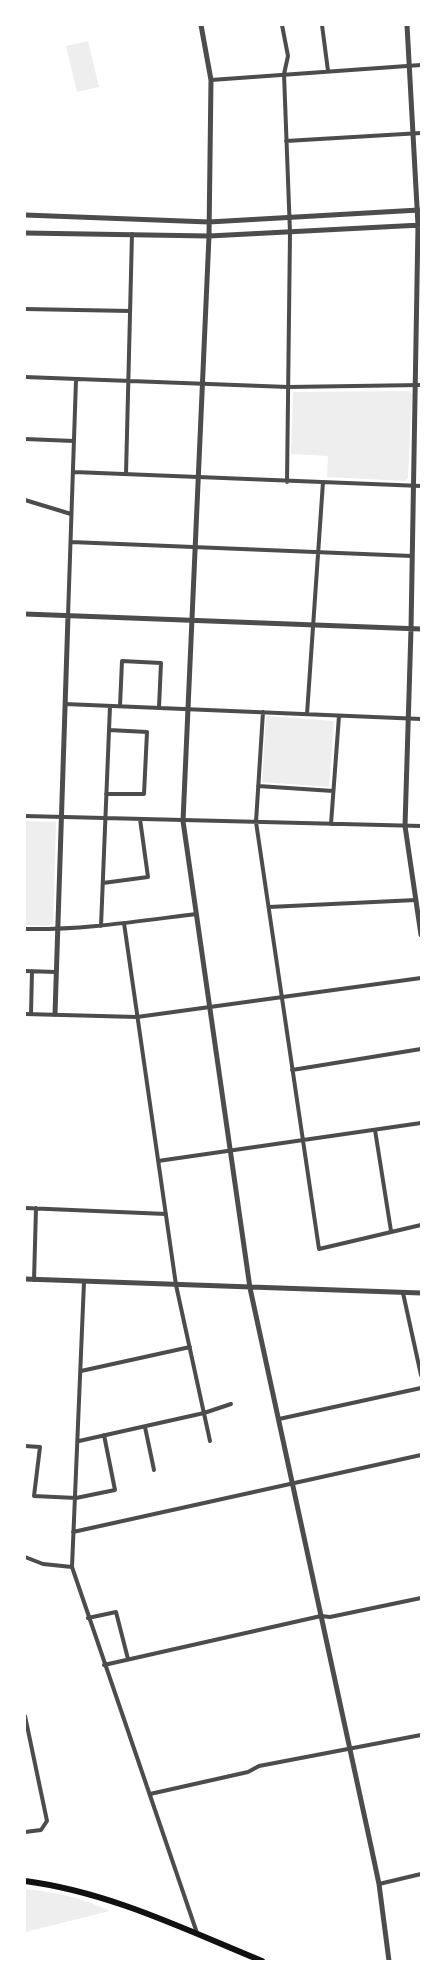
<!DOCTYPE html>
<style>
body{margin:0}
#map{position:relative;width:446px;height:1986px;overflow:hidden;background:#fff;font-family:Inter,sans-serif}
canvas{display:block}
.frame{position:absolute;inset:0;border:26px solid #fff;pointer-events:none}
</style>
<div id="map">
<canvas width="446" height="1986"></canvas>
<div class="frame"></div>
</div>
<script>
const ctx = document.querySelector('canvas').getContext('2d');
ctx.lineJoin = 'round';
function fill(path, color) { ctx.fillStyle = color; ctx.fill(path, 'evenodd'); }
function stroke(path, color, width, dash) { ctx.strokeStyle = color; ctx.lineWidth = width; ctx.lineCap = dash ? 'butt' : 'round'; ctx.setLineDash(dash || []); ctx.stroke(path); }
fill(new Path2D(`
 M88 41 99 87 77 92 66 46Z
 M410 391 412 394 408 478 405 481 327 477 328 456 291 454 293 392Z
 M266 716 334 721 329 787 262 782Z
 M25 821 56 822 53 923 48 926 25 925Z
 M25 1889C56 1892 82 1898 110 1911L25 1932Z`), '#eee');
stroke(new Path2D(`
 M282 25 288 56 284 74 290 233 287 482
 M322 25 328 71
 M211 80 421 65
 M286 141 421 133
 M25 309 130 311
 M25 377 288 387 421 385
 M25 439 74 441
 M74 472 421 486
 M126 474 132 234
 M25 500 71 514
 M71 542 412 556
 M68 616 76 380
 M65 704 421 719
 M120 706 122 661 161 663 159 707
 M263 712 256 822 319 1249 421 1225
 M307 714 323 482
 M258 786 333 791
 M106 794H144L147 732 109 730
 M25 816 421 826
 M331 824 339 716
 M103 883 148 877 140 819
 M269 907 416 900
 M124 923 176 1285 210 1441
 M101 926 110 706
 M25 929C82 930 139 921 196 914
 M25 971 56 972
 M25 1014 137 1017 421 978
 M31 1014 32 971
 M292 1070 421 1049
 M375 1130 391 1231
 M158 1161 421 1123
 M25 1208 166 1214
 M34 1280 36 1208
 M84 1282 72 1567 197 1933
 M403 1293 421 1375
 M81 1371 190 1347
 M279 1419 421 1388
 M145 1427 154 1470
 M79 1441 204 1413 231 1404
 M25 1446 40 1447 34 1496 76 1498 115 1490 104 1435
 M73 1532 421 1455
 M25 1557 43 1564 72 1567
 M88 1618 116 1612 128 1659
 M104 1665 321 1616 330 1617 421 1598
 M25 1716 47 1821 41 1830 25 1832
 M150 1794 248 1772 259 1766 421 1735
 M379 1884 421 1874`), '#4c4c4c', 4);
stroke(new Path2D(`
 M201 25 211 80 209 236 183 821 250 1288 372 1851 379 1884 389 1961
 M407 25 418 225 411 629 405 826 421 935
 M25 215 209 222 419 210
 M25 233 209 236 421 225
 M25 614 421 629
 M55 1014 68 616
 M25 1279 421 1293`), '#4c4c4c', 5);
stroke(new Path2D(`
 M25 1881C109 1892 184 1929 262 1961`), '#111', 6);
</script>
